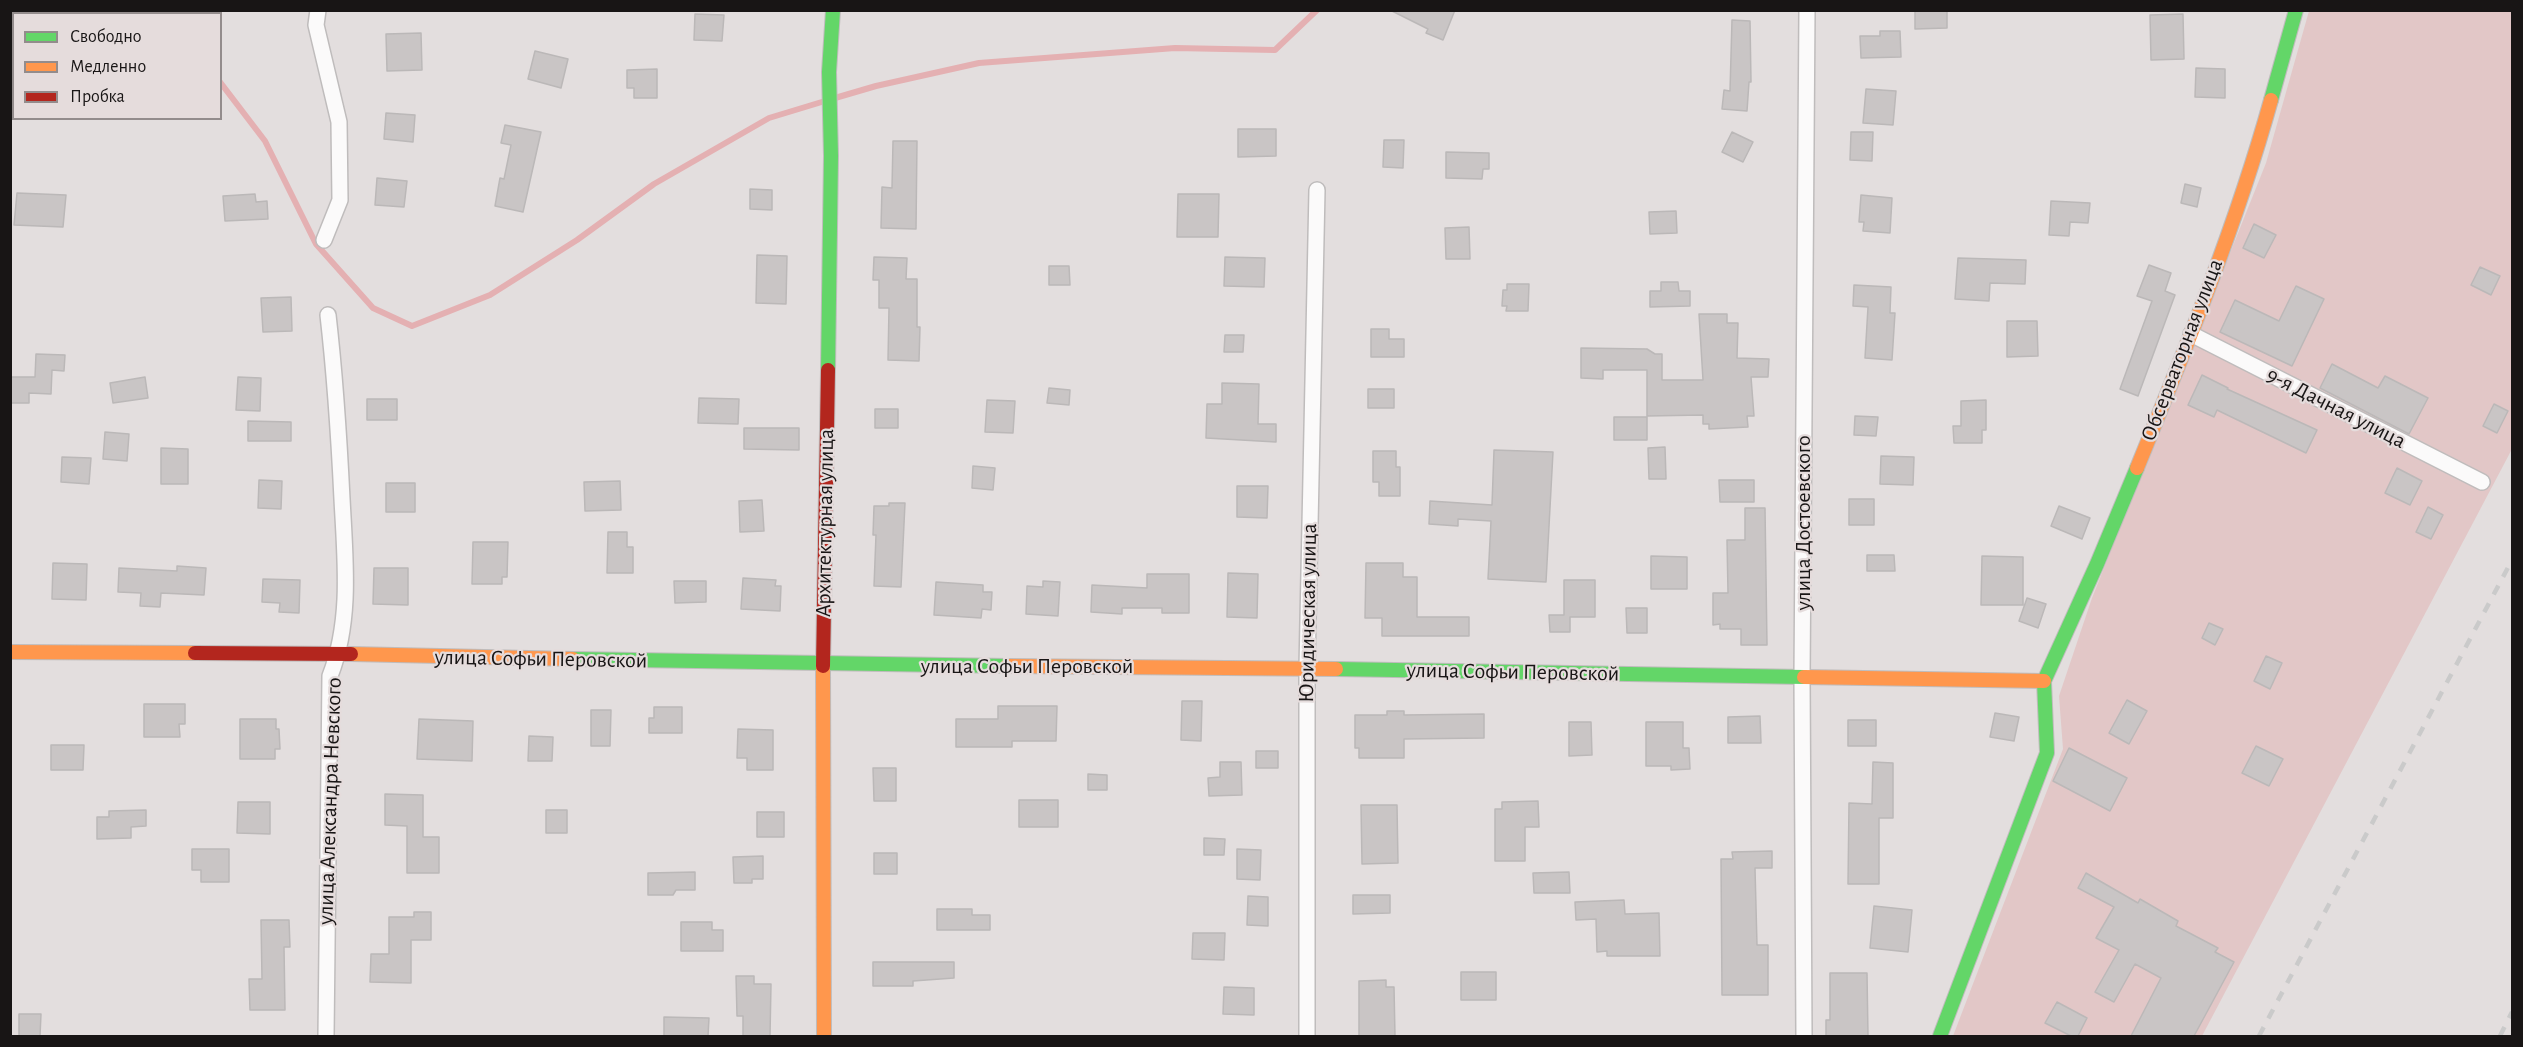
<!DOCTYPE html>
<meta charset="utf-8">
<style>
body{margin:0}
#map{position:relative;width:2523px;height:1047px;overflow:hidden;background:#e3dede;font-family:"Alegreya Sans",sans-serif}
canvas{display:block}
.frame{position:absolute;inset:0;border:12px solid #181515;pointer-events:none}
.legend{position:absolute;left:12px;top:12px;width:210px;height:108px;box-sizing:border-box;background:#e5dcdc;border:2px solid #938c8c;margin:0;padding:8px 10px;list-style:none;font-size:18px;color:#181515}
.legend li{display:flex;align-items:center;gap:12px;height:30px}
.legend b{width:30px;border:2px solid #938c8c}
</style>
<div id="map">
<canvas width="2523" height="1047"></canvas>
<div class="frame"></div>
<ul class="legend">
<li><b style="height:8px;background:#63d668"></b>Свободно</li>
<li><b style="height:8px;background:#ff974d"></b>Медленно</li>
<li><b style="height:8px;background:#b3261e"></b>Пробка</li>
</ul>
</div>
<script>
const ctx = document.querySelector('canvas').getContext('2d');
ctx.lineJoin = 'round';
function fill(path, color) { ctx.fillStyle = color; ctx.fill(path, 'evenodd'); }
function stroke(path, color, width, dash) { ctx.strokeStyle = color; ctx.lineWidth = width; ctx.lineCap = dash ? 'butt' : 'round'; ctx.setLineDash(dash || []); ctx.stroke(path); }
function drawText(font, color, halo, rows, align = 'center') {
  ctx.font = font + ' "Alegreya Sans",sans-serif'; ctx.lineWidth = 4.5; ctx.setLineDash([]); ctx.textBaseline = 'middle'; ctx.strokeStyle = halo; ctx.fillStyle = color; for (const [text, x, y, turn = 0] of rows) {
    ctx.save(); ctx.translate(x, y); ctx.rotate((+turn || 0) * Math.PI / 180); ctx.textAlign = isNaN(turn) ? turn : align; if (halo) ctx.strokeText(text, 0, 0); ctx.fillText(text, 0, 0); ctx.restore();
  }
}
fill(new Path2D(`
 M2309 11H2512V449L2202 1036H1953L2063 749 2059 696 2092 598 2266 163Z`), '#e2c7c7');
stroke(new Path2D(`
 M220 82 265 141 316 244 373 308 412 326 490 295 577 240 654 184 769 118 825 101
 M835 98 876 86 979 63 1175 48 1275 50 1317 10
 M10 99 14 98`), '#e4b0b2', 6);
const building = new Path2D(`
 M1390 10H1455L1443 40 1426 33 1428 29Z
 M1915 10H1947V28L1915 29Z
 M695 14 724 15 722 41 694 40Z
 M2183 14 2184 59 2151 60 2150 15Z
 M1732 20 1750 21 1751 82H1749L1747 111 1722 109 1724 90 1730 91Z
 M1880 31H1900L1901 57 1861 58 1860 36H1880Z
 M421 33 422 70 387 71 386 34Z
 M535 51 568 59 561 88 528 79Z
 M2196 68 2225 69V98L2195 97Z
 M657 69V98H634V88H627V70Z
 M1866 89 1896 91 1893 125 1863 123Z
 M386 113 415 115 413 142 384 139Z
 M505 125 541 132 523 212 495 206 500 178 504 179 511 145 501 143Z
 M1238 129H1276V156L1238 157Z
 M1732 132 1753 142 1743 162 1722 152Z
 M1851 132H1873L1872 161 1850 160Z
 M1384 140H1404L1403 168 1383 167Z
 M893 141H917L916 229 881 228 882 187 892 188Z
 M1446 152 1489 153V169H1483L1482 179 1446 178Z
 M377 178 407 181 404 207 375 205Z
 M2185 184 2201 188 2197 207 2181 203Z
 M750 189 772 190V210L750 209Z
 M17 193 66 195 63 227 14 225Z
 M255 194 256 202 267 201 268 219 225 221 223 196Z
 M1178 194H1219L1218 237H1177Z
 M1861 195 1892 198 1890 233 1863 231 1864 222H1859Z
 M2051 201 2090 203 2088 223 2070 222 2069 236 2049 235Z
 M1676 211 1677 233 1650 234 1649 212Z
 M2254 224 2276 235 2264 258 2243 248Z
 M1469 227 1470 259H1446L1445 228Z
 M757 255 787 256 786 304 756 303Z
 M874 257 907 258 906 279H917V327H920L919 361 888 360 889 308H879V280H873Z
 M1225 257 1265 258 1264 287 1224 286Z
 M1958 258 2026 260 2025 284 1990 283 1989 301 1955 299Z
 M2149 265 2171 273 2165 291 2175 295 2138 396 2120 389 2152 301 2137 296Z
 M1049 266H1069L1070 285H1049Z
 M2480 267 2500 276 2491 295 2471 285Z
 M1661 282H1678L1679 291H1690V306L1650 307V291H1661Z
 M1507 284H1529L1528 311H1506L1507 306H1502L1503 290H1507Z
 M1854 285 1891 287 1890 313H1895L1892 360 1865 358 1868 307 1853 306Z
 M2296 286 2324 299 2292 366 2220 332 2235 300 2279 321Z
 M291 297 292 331 263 332 261 298Z
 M1699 314H1727V323H1738L1737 358 1769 359 1768 377H1751L1754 416H1747L1748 427 1709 429V424H1703V415L1647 416V370H1603V379L1581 378V348L1647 349 1655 354H1662V380H1703Z
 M2007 321H2037L2038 356 2007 357Z
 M1371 329H1389V339H1404V357H1371Z
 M1225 335H1244L1243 352H1224Z
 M36 354 65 355 64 371 52 370 51 394 29 393V403H10V377H35Z
 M2332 364 2378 388 2385 376 2428 398 2409 434 2320 388Z
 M2202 375 2228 388 2227 389 2317 430 2306 453 2217 410 2214 417 2188 405Z
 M145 377 148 398 113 403 110 383Z
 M238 377 261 378 260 411 236 410Z
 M1222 383 1259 384 1258 424H1276V442L1206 438 1207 404H1222Z
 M1049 388 1070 390 1069 405 1047 403Z
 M1368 389H1394V408H1368Z
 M699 398 739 399 738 424 698 423Z
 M367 399H397V420H367Z
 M987 400 1015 401 1013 433 985 432Z
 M1986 400V430H1982V443H1954L1953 426H1961V401Z
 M2494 404 2508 411 2497 433 2483 426Z
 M875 409H898V428H875Z
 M1855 416 1878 417 1876 436 1854 435Z
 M1614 417H1647V440H1614Z
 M248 421 291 422V441H248Z
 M744 428H799V450L744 449Z
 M105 432 129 434 127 461 103 459Z
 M1665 447 1666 479H1649L1648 448Z
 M161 448 188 449V484H161Z
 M1494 450 1553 452 1546 582 1488 579 1491 521 1458 519V526L1429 524 1430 501 1492 505Z
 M1373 451H1396V467H1400V496H1379V482H1373Z
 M1881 456 1914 457 1913 485 1880 484Z
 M62 457 91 458 89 484 61 482Z
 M973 466 995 468 993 490 972 488Z
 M2397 468 2422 481 2410 505 2385 493Z
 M259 480 282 481 281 509 258 508Z
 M1719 480H1754V502H1720Z
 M620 481 621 510 585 511 584 482Z
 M386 483H415V512H386Z
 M1237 486H1268L1267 518 1237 517Z
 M1849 499H1874V525H1849Z
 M762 500 764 531 740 532 739 501Z
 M889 503H905L901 587 874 586 876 535H873L874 506H889Z
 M2059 506 2090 518 2082 539 2051 526Z
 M2428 507 2443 515 2431 539 2416 532Z
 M1745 508H1765L1767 645H1741V629H1720V624L1713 625V593H1728L1727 540H1745Z
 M608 532H627V547H633V573H607Z
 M473 542H508L507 577H502V584H472Z
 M1867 555H1894L1895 571H1867Z
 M1651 556 1687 557V589H1651Z
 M1982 556 2023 557V605H1981Z
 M53 563 87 564 86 600 52 599Z
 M1366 563H1403V577H1417V617H1469V636H1382V618H1365Z
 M177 566 206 568 204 595 161 593 160 607 140 606 141 593 118 592 119 568 177 571Z
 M374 568H408V605L373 604Z
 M1228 573 1258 574 1257 618 1227 617Z
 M1147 574H1189V613H1162V608H1122V614L1091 612 1092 585 1147 588Z
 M743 578 776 580 775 586H781L780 611 741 609Z
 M263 579 300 580 299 613 279 612 280 603 262 602Z
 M1564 580H1595V617H1570V632H1550L1549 615H1564Z
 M674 581H706V602L675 603Z
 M1043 581 1060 582 1058 616 1026 614 1027 586 1043 587Z
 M936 582 983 585V592H992L991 610 982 609 981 618 934 615Z
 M2027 598 2046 604 2038 628 2019 621Z
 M1626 608H1647V633H1627Z
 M2209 623 2223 629 2215 645 2202 638Z
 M2266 656 2282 663 2270 689 2254 681Z
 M2127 700 2147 711 2129 744 2109 733Z
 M1182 701H1202L1201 741 1181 740Z
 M144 704H185V724H179L180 737H144Z
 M998 706H1057L1056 741H1012V747H956V719H998Z
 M654 707H682V733H649V718H654Z
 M591 710H611L610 746H591Z
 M1387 711H1404V715L1484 714V738L1404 739V758H1359V748H1355V715H1387Z
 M1995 713 2019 717 2014 741 1990 737Z
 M1760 716 1761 743H1728V717Z
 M240 719H276V729H279L280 749H275V759H240Z
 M419 719 473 721 472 761 417 759Z
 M1848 720H1876V746H1848Z
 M1569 722H1591L1592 755 1569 756Z
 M1646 722H1683V748H1689L1690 769 1671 770V766H1646Z
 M738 729 773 730V770H747V758H737Z
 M529 736 553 737 552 761H528Z
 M51 745H84L83 770H51Z
 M2256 746 2283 759 2269 786 2242 773Z
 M2069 748 2127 778 2110 811 2053 781Z
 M1256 751H1278V768H1256Z
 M1220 762H1241L1242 795 1209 796 1208 778 1220 777Z
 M1873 762 1893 763V818H1879V884H1848L1849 803 1872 804Z
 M873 768H896V801H874Z
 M1088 774 1107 775V790H1088Z
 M385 794 423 795V837H439V873H407V826L385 825Z
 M1019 800H1058V827H1019Z
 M1538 801 1539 827H1525V861H1495V809H1502V802Z
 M238 802H270V834L237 833Z
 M1361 805H1397L1398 863 1362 864Z
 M146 810V826L131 827V838L97 839V817H109V811Z
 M546 810H567V833H546Z
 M757 812H784V837H757Z
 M1204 838 1225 839 1224 855H1204Z
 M192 849H229V882H201V870H192Z
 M1237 849 1261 850 1260 880 1237 879Z
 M1772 851V868H1755L1757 945H1768V995H1722L1721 859H1733L1732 852Z
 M874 853H897V874H874Z
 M763 856V879H752V883H734L733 857Z
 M695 872V890H676L673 895H648V873Z
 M1569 872 1570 893H1534L1533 873Z
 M2086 873 2138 903 2140 899 2178 921 2176 926 2218 948 2215 952 2234 962 2194 1036H2131L2161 978 2135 964 2114 1002 2095 992 2119 950 2096 938 2114 907 2078 888Z
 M1353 895H1390V913L1353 914Z
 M1248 896 1268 897V926L1247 925Z
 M1624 900 1625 914 1659 913 1660 956H1607V951L1597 952 1596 919 1576 920 1575 902Z
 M1874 906 1912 910 1908 952 1870 948Z
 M937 909H972V915H990V930H937Z
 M414 912H431V940H411V983L370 982 371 954H389V917H414Z
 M261 920H289L290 947H284L285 1010H250L249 979H262Z
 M681 922H712V930H723V951H681Z
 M1193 933H1225L1224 960 1192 959Z
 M873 962H954V978L913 981V986H873Z
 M1461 972H1496V1000H1461Z
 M1830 973H1867L1868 1036H1826V1020H1830Z
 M736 976H754V984H771L770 1036H743V1016H737Z
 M1386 980V987H1394L1395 1036H1359V981Z
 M1224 987 1254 988V1015L1223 1014Z
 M2057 1002 2087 1018 2078 1036H2071L2045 1023Z
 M19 1014H41L40 1036H19Z
 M664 1017 709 1018 708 1036H664Z`);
fill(building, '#c9c5c5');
stroke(building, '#bbb8b8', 1.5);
const street = new Path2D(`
 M318 10 316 25 339 122 340 200 324 240
 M2191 334 2482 482
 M326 1036 330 676C352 620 345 558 342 499 339 437 335 376 328 315
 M1307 1036V668L1317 190
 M1804 1036 1802 677 1807 10`);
const fast = new Path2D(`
 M2271 100 2296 10
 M828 370 831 156 829 72 833 10
 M573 659 1007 666
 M1336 669 1804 677
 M1940 1036 2047 753 2044 681 2097 564 2137 468`);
const slow = new Path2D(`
 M2137 468C2186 348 2236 226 2271 100
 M10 652 195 653
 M351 654 573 659
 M823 666 824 1036
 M1007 666 1336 669
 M1804 677 2044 681`);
const jam = new Path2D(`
 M195 653 351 654
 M823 666 828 370`);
stroke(street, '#bfbcbc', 18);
stroke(fast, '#bfbcbc', 16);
stroke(slow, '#bfbcbc', 16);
stroke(jam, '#bfbcbc', 16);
stroke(street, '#fbfafa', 15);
stroke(fast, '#63d668', 14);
stroke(slow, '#ff974d', 14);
stroke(jam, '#b3261e', 14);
stroke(new Path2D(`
 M2259 1036 2512 560
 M2500 1036 2512 1012`), '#cacaca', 4.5, [10, 10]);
drawText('22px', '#181515', '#e5dcdc', [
 ["Обсерваторная улица",2182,350,-69],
 ["9-я Дачная улица",2336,408,27],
 ["Архитектурная улица",825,523,-89],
 ["улица Достоевского",1803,523,-90],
 ["Юридическая улица",1308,613,-89],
 ["улица Софьи Перовской",541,659,1],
 ["улица Софьи Перовской",1027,666],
 ["улица Софьи Перовской",1513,672,1],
 ["улица Александра Невского",330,801,-88]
]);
</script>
